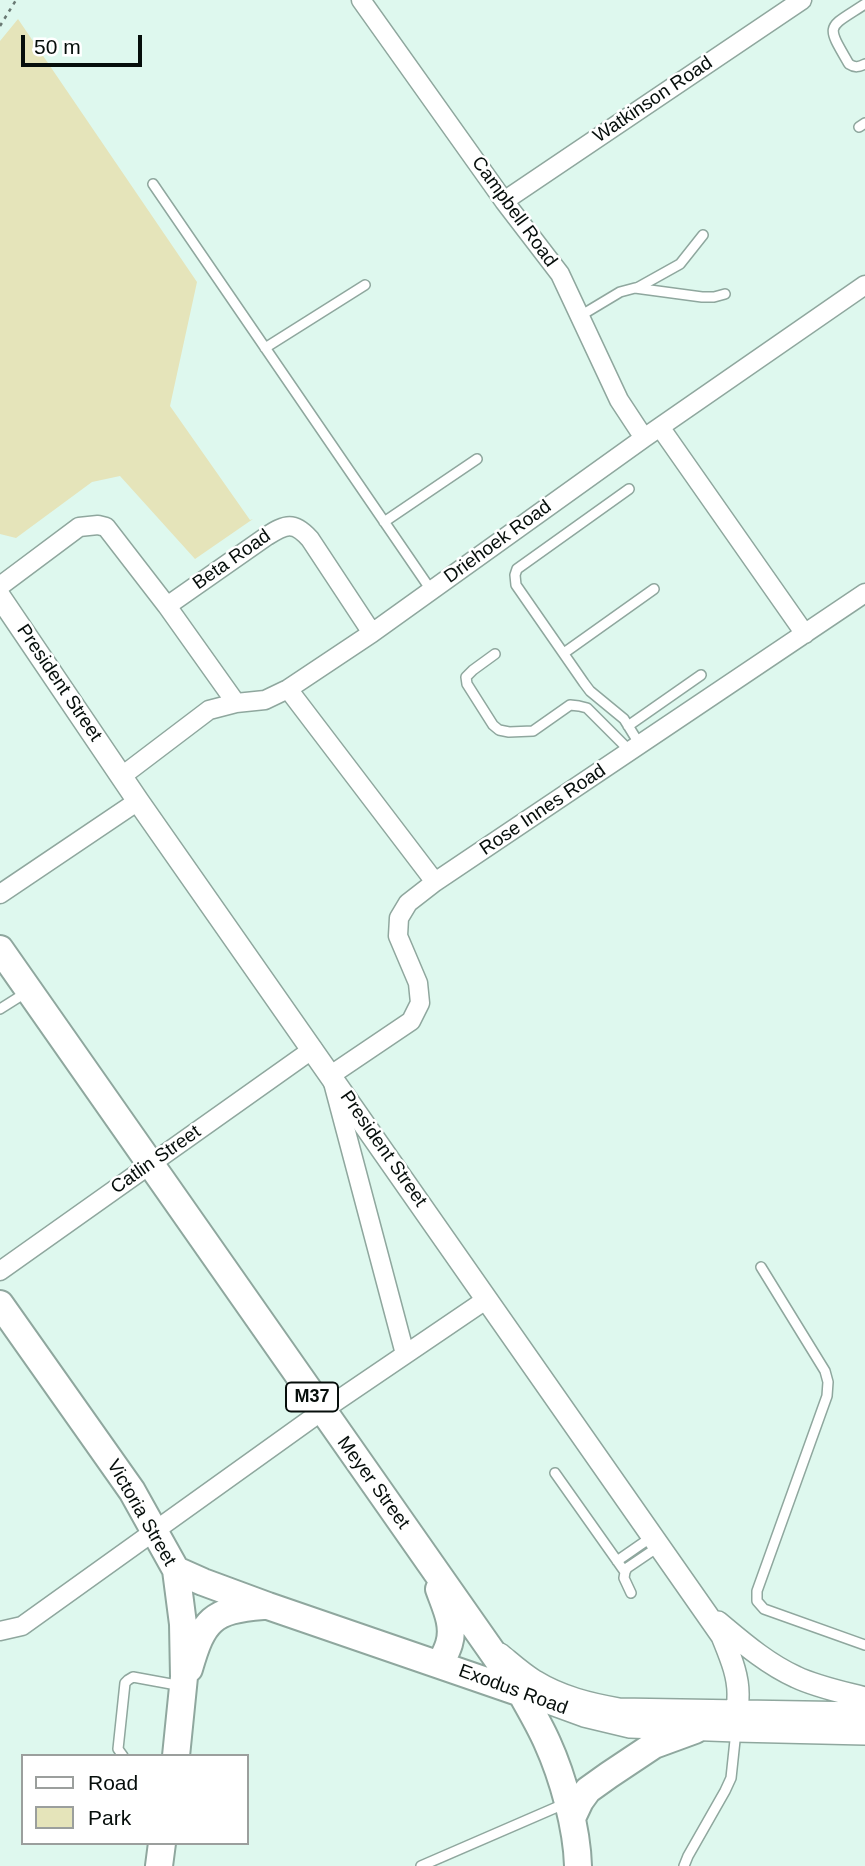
<!DOCTYPE html>
<style>
body{margin:0}
#map{position:relative;width:865px;height:1866px;overflow:hidden;background:#def8ee;font-family:Helvetica,sans-serif}
canvas{display:block}
.legend{position:absolute;left:21px;top:1754px;width:228px;height:91px;box-sizing:border-box;background:#fff;border:2px solid #9b9f9d;margin:0;padding:9px 12px;list-style:none;font-size:21px;color:#060e0b}
.legend li{display:flex;align-items:center;gap:14px;height:35px}
.legend b{width:35px;border:2px solid #9b9f9d}
.scale{position:absolute;left:21px;top:35px;width:121px;height:32px;box-sizing:border-box;border:4px solid #060e0b;border-top:0;padding-left:9px;font-size:21px;line-height:24px;white-space:nowrap;color:#060e0b;-webkit-text-stroke:5px #fff;paint-order:stroke}
</style>
<div id="map">
<canvas width="865" height="1866"></canvas>
<ul class="legend">
<li><b style="height:9px;background:#fff"></b>Road</li>
<li><b style="height:19px;background:#e5e4ba"></b>Park</li>
</ul>
<div class="scale">50 m</div>
</div>
<script>
const ctx = document.querySelector('canvas').getContext('2d');
ctx.lineJoin = 'round';
function fill(path, color) { ctx.fillStyle = color; ctx.fill(path, 'evenodd'); }
function stroke(path, color, width, dash) { ctx.strokeStyle = color; ctx.lineWidth = width; ctx.lineCap = dash ? 'butt' : 'round'; ctx.setLineDash(dash || []); ctx.stroke(path); }
function drawText(font, color, halo, rows, align = 'center') {
  ctx.font = font + ' Helvetica,sans-serif'; ctx.lineWidth = 5; ctx.setLineDash([]); ctx.textBaseline = 'middle'; ctx.strokeStyle = halo; ctx.fillStyle = color; for (const [text, x, y, turn = 0] of rows) {
    ctx.save(); ctx.translate(x, y); ctx.rotate((+turn || 0) * Math.PI / 180); ctx.textAlign = isNaN(turn) ? turn : align; if (halo) ctx.strokeText(text, 0, 0); ctx.fillText(text, 0, 0); ctx.restore();
  }
}
fill(new Path2D(`
 M18 19 197 282 170 406 250 520 253 519 195 559 120 476 92 482 16 538 0 534V41Z`), '#e5e4ba');
const service = new Path2D(`
 M865 4C827 29 825 23 849 64 855 68 859 67 865 64
 M859 127 865 123
 M153 184 431 590
 M637 288 680 264 703 235
 M580 316 620 292 635 288 702 297H714L725 294
 M265 348 365 285
 M629 489 517 569 515 575 516 585 584 683 590 691 624 719 640 745
 M384 522 477 459
 M564 653 654 589
 M495 654 473 670 466 677 467 684 493 725 499 730 509 732 533 731 570 705 579 706 587 708 630 751
 M628 726 701 675
 M0 1009 27 992
 M761 1267 825 1371 828 1382 827 1396 757 1591V1601L764 1609 865 1645
 M555 1473 625 1572 624 1578 631 1593
 M617 1561 653 1536
 M625 1572 627 1568 658 1547
 M123 1756 118 1749 125 1683 128 1680 133 1677 182 1686
 M421 1866 564 1804
 M684 1866 688 1856 725 1791 731 1778 736 1731`);
const minor = new Path2D(`
 M361 0 504 201 560 274 619 400 644 438
 M504 201 802 0
 M660 427 805 634
 M0 586 79 527 98 525 106 527 167 606 236 703
 M167 606 267 536C286 524 294 521 310 539L372 633
 M288 689 435 882
 M122 776 209 710 236 703 265 700 288 689 372 633 644 438 865 285
 M0 894 138 801
 M0 1271 313 1049
 M405 1354 331 1075 411 1021 420 1003 418 983 398 936 399 918 408 903 435 882 865 593
 M0 1631 22 1626 322 1411 487 1299`);
const tertiary = new Path2D(`
 M0 597 138 801 722 1636C730 1656 739 1676 738 1697 738 1708 736 1720 736 1731
 M718 1622C742 1642 767 1664 796 1677 817 1687 842 1692 865 1698
 M500 1654C511 1663 523 1674 535 1681 561 1697 590 1704 619 1709L865 1713
 M521 1693 584 1716 630 1727 736 1731 865 1734`);
const primary = new Path2D(`
 M0 949 521 1693C530 1709 540 1726 547 1742 563 1777 577 1828 578 1866
 M0 1304 132 1491 176 1570 183 1624 184 1677 176 1756
 M176 1570 203 1582 268 1606 521 1693
 M439 1589C445 1606 455 1625 449 1644 447 1651 443 1658 440 1664
 M189 1669C203 1620 212 1610 263 1606
 M572 1818 580 1801 588 1790 609 1775 654 1745 695 1730
 M159 1866 162 1843`);
stroke(service, '#8fa79e', 12);
stroke(minor, '#8fa79e', 21);
stroke(tertiary, '#8fa79e', 24);
stroke(primary, '#8fa79e', 30);
stroke(new Path2D(`
 M0 26 16 0`), '#697973', 2.5, [3.5, 5]);
stroke(service, '#fff', 9);
stroke(minor, '#fff', 18);
stroke(tertiary, '#fff', 21);
stroke(primary, '#fff', 26);
for (const [x, y, w] of [
 [312,1397,52]
]) { const box = new Path2D(); box.roundRect(x - w / 2, y - 14.5, w, 29, 5); ctx.fillStyle = '#fff'; ctx.fill(box); stroke(box, '#060e0b', 2); }
drawText('bold 18px', '#060e0b', null, [
 ["M37",312,1397]
]);
drawText('19px', '#060e0b', '#fff', [
 ["Watkinson Road",653,100,-34],
 ["Campbell Road",514,212,54],
 ["Driehoek Road",498,542,-36],
 ["Beta Road",232,560,-35],
 ["President Street",59,683,56],
 ["Rose Innes Road",543,810,-34],
 ["President Street",383,1149,55],
 ["Catlin Street",156,1160,-35],
 ["Meyer Street",373,1483,54],
 ["Victoria Street",141,1513,60],
 ["Exodus Road",513,1690,20]
]);
</script>
